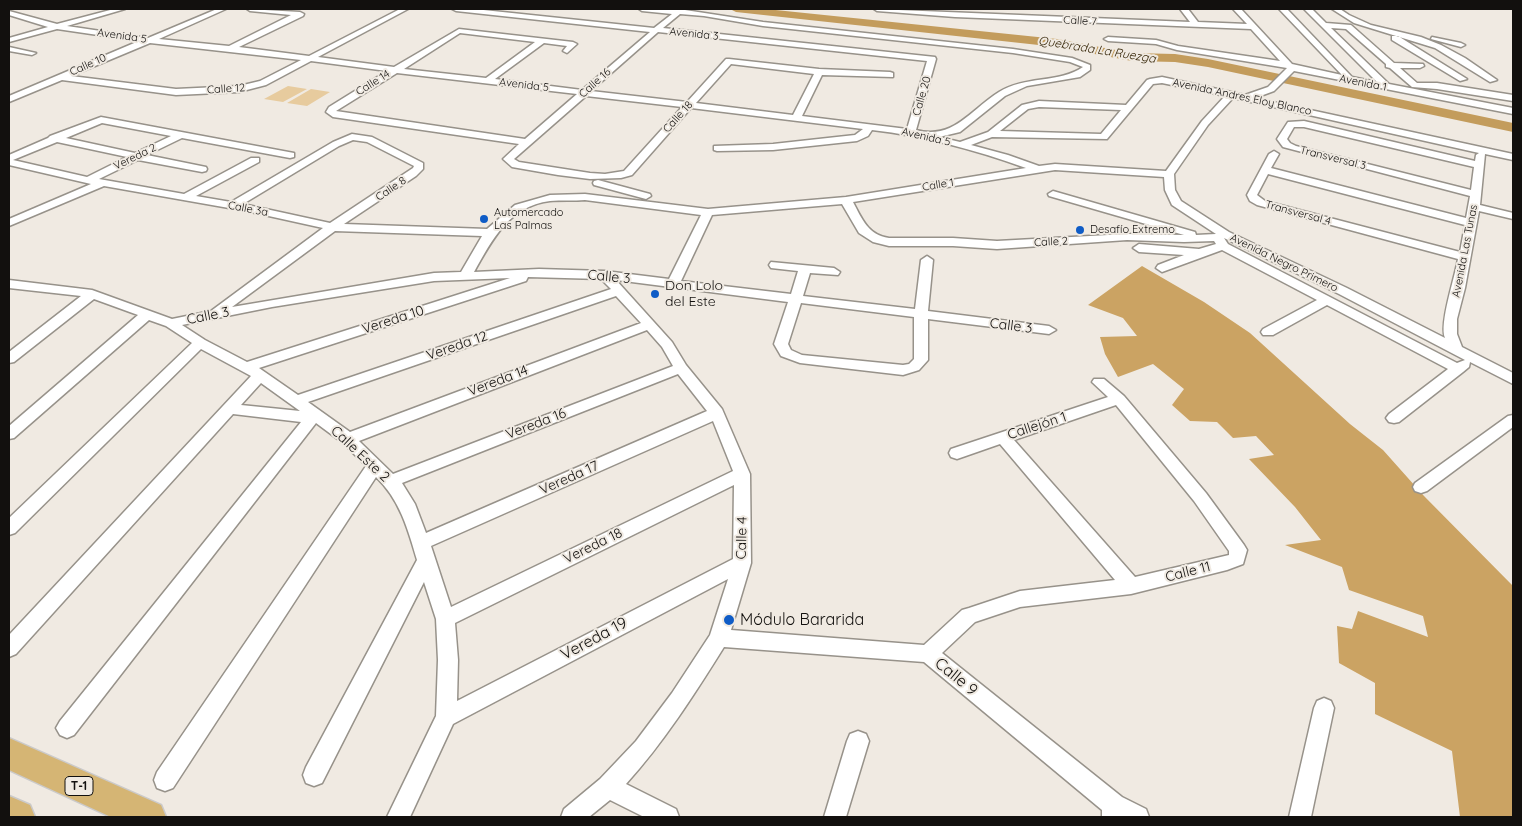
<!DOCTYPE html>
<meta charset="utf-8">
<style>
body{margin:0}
#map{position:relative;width:1522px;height:826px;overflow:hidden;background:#f0eae2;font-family:Quicksand,sans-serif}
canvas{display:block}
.frame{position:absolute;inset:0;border:10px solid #12100e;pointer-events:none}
</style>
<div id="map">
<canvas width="1522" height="826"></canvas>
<div class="frame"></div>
</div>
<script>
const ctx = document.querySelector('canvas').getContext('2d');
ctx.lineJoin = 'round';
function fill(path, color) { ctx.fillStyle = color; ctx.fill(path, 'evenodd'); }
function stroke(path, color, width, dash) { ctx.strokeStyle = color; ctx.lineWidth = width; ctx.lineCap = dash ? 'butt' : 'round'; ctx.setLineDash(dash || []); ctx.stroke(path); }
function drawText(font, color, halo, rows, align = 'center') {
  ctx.font = font + ' Quicksand,sans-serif'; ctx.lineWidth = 4; ctx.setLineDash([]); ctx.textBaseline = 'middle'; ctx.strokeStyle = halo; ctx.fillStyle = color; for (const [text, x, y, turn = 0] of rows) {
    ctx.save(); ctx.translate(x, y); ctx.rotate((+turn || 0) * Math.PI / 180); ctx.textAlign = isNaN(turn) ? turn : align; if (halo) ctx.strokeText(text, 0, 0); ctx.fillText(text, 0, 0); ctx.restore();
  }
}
fill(new Path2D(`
 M288 86 307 89 283 102 264 99Z
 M311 89 330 92 307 106 287 103Z`), '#e7cb9e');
fill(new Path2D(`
 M1142 266 1204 302 1250 333 1350 424 1383 450 1424 496 1513 586V817H1460L1452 751 1375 714V683L1339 663 1337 626 1352 629 1358 611 1428 637 1423 616 1349 590 1342 567 1285 545 1321 540 1295 507 1249 459 1274 455 1256 436 1233 438 1217 422 1190 421 1172 405 1184 389 1153 364 1118 377 1105 354 1100 337 1137 336 1123 318 1088 305Z`), '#cba363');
fill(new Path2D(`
 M730 9H766L1057 39 1132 53 1175 54 1208 59 1513 123V132L1208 67 1175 62 1132 61 1057 47 736 12Z`), '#c39c5c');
const street = new Path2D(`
 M114 9H125L67 26 148 38 217 9H226L159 39 229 46 291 15 250 11 247 9 300 12 304 14 303 16 239 47 309 56 400 9H408L318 57 394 67 459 29 573 42 577 44 567 53 563 51 567 46 544 43 495 79 582 90 650 32 456 11 452 9H474L654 28 672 14 642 11 639 9H685V10L763 22 1013 49 1072 58 1090 65V70L1080 77 1027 86 1005 96 960 132 939 137 960 142 988 132 1022 105 1039 101 1126 105 1147 80 1150 79 1162 77 1245 95 1268 87 1287 68 1177 50 1156 44 1108 41 1104 39 1108 37 1156 40 1178 46 1280 61 1251 29 955 17 877 11 874 9 1190 22 1180 9H1188L1198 22 1247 24 1233 9H1241L1292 64 1342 75 1279 9H1287L1352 77 1377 82 1304 9H1312L1326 23 1351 25 1394 63 1423 64 1424 66 1420 68H1400L1417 83H1437L1513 95V101L1437 89 1412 87 1390 68 1386 67V64L1346 29 1331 28 1389 84 1513 108V114L1294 71 1274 91 1255 98 1513 154V160L1485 154 1480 205 1513 213V219L1479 211 1465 288 1457 319V334L1462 347 1513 373V384L1470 362 1469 367 1463 372 1399 422 1394 423 1389 422 1386 418 1389 414 1448 369 1327 305 1273 335H1263L1261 332 1263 329 1317 300 1222 250 1162 272 1156 268 1158 265 1184 255 1139 252 1133 248 1139 244 1199 249 1216 244 1214 241 1184 242 1127 240 997 249 953 246H889L873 242 859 233 842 204 712 215 681 281 791 294 798 271 771 268 769 265 771 262 834 268 840 272 838 275 810 273 803 296 915 309 921 260 927 256 933 260 928 311 1049 326 1056 330 1049 334 928 319V360L919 370 903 375 800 363 781 356 774 344 788 302 616 280 672 342 686 365 722 409 750 474 751 563 731 630 924 645 962 610 969 608 1020 591 1115 580 1000 444 957 459 951 457 949 453 951 449 1108 397 1092 382 1094 379H1104L1124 396 1206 493 1244 545 1247 550 1243 564 1227 570 1131 594 1020 607 975 622 942 653 1122 797 1146 809 1149 817H1102V810L924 662 724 647C694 695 664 742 626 784L676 809 679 817H644L610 800 589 817H561L564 809 600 779 636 741 672 693 710 635 728 579 453 724 410 817H387L436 716 438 660 436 619 424 582 322 783 314 786 306 783 303 775 306 767 417 560C408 529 400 500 376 477L173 788 165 791 157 788 154 780 157 772 366 466 343 443 316 423 74 735 67 738 60 735 56 728 60 721 301 422 233 414 16 654 9 657V635L251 376 201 349 15 533 9 535V518L192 343 166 326 149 320 14 438 9 439V426L138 315 94 299 14 362 9 363V352L81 296 9 288V280L92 290 172 319 211 311 323 228 246 211 104 186 9 226V219L91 184 9 165V155L48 138 50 136 101 117 294 153V157L290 158 182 138 147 155 206 167 207 169 206 171 202 172 138 160 99 179 184 194 251 158H259V162L196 196 231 202 333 142 352 134 372 137 423 163V169L416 176 344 224 487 229 515 205 550 195 585 194 708 209 846 197 1026 168C976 150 924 136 872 130L868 136 857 141 773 150 717 151 714 150V146L773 144 855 135 863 129 691 108 632 175 621 178 590 179 558 175 512 167 503 159 519 144 333 117 326 112 329 107 387 71 311 61 266 85 239 92 176 95 62 80 9 102V96L139 41 57 29 9 42V38L48 27 9 15V11L57 24ZM680 14 704 16 763 26 1013 53 1070 62 1083 67C1060 83 1024 76 999 92 970 110 954 140 916 130L936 59 935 57 663 28ZM658 32 927 61 907 129 802 116 822 75 893 77V73L890 72 819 69 729 59H726L687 102 591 91ZM460 33 535 42 486 78 404 69ZM150 43 301 60 260 81 239 86 176 89 71 76ZM731 64 814 74 793 115 696 103ZM397 73 577 94 525 139 336 111ZM1162 83 1225 96 1202 121 1166 171 1055 164 1039 166 1008 155 971 145 992 137 1107 139 1153 84ZM586 96 682 107 624 171 605 174 590 173 519 162 514 159ZM1233 98 1479 153 1476 155 1475 161 1304 121 1288 122 1277 139 1283 147 1470 196 1466 218 1271 168 1279 154 1274 151 1269 154 1247 195 1250 201 1257 205 1458 259C1455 277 1439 324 1445 338L1347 288 1229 232 1181 201 1175 190 1174 174 1208 125ZM1039 107 1121 110 1101 134 1000 131 1028 109ZM102 123 171 136 135 153 66 138ZM1294 127H1304L1474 167 1471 190 1296 146 1290 143 1287 139ZM353 140 367 142 414 166 413 168 330 223 243 204 339 146ZM57 142 127 157 87 177 13 160ZM1055 170 1164 177 1165 190 1172 205 1216 234 1196 235 1195 232 1053 191 1048 194 1049 196 1184 235 1127 234 997 241 953 238H889C868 235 862 219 853 202ZM1268 174 1465 225 1460 252 1265 201 1257 195ZM585 200 701 215 669 279 605 271 539 269 474 272C492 240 509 206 550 201 561 200 574 201 585 200ZM335 231 482 236 461 272 434 273 232 307ZM1224 238 1339 294 1465 360 1457 363 1228 244ZM528 277 601 279 611 289 298 395 259 368 526 281ZM510 278 247 362 205 340 182 325 272 307 434 281ZM616 296 641 323 350 432 308 402ZM801 303 914 317V359L909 364 903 365 802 355 791 350 788 344ZM647 330 662 347 673 366 393 474 359 441ZM678 374 707 411 426 533 415 504 402 483ZM261 383 300 411 241 405ZM1116 405 1194 501 1229 551V555L1135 577 1014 440ZM713 421 733 471 451 607 431 546ZM734 485 733 559 457 701 458 660 455 623Z
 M1332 9H1340L1349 15 1371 25 1421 37 1441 45 1465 58 1497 80 1490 82 1435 48 1354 23Z
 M1392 36H1398L1467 79 1460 81 1392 40Z
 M1432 37 1461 43 1465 45 1461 47 1431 39Z
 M9 47 36 53 32 55 9 51Z
 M598 180 650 194 651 196 646 199 594 185 593 183 594 181Z
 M1513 415V427L1427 491 1421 493 1415 491 1413 487 1415 483 1508 416Z
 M1324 698 1331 701 1334 708 1311 817H1289L1314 708 1317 701Z
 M858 731 866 734 869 741 846 817H824L847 741 850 734Z`);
const primary = new Path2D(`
 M9 738 161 805 166 817H111L9 770Z
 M9 796 30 805 35 817H9Z`);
stroke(street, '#97928a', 3);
stroke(primary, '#cbcaca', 3);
fill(street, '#fff');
fill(primary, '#d5b574');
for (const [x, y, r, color] of [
 [484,219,5,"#0f5cc6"],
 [1080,230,5,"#0f5cc6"],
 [655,294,5,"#0f5cc6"],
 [729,620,6,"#0f5cc6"]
]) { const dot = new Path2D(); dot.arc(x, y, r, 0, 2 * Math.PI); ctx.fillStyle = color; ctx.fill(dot); stroke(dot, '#f0eae2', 2); }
drawText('11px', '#12100e', '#f0eae2', [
 ["Calle 7",1080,21,3],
 ["Avenida 3",694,34,6],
 ["Avenida 5",122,36,8],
 ["Calle 10",88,65,-24],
 ["Calle 14",373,83,-32],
 ["Calle 16",595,83,-42],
 ["Avenida 1",1363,83,11],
 ["Avenida 5",524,85,7],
 ["Calle 12",226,89,-4],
 ["Calle 20",922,96,-74],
 ["Avenida Andres Eloy Blanco",1242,97,12],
 ["Calle 18",678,117,-48],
 ["Avenida 5",926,137,13],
 ["Vereda 2",135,157,-26],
 ["Transversal 3",1333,158,14],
 ["Calle 1",938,185,-9],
 ["Calle 8",391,189,-34],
 ["Calle 3a",248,209,11],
 ["Transversal 4",1298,213,15],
 ["Calle 2",1051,242,-3],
 ["Avenida Las Tunas",1465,251,-79],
 ["Avenida Negro Primero",1284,263,26]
]);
drawText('11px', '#12100e', '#f0eae2', [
 ["Automercado",494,213],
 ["Las Palmas",494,226],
 ["Desafío Extremo",1090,230]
], 'left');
drawText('italic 12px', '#362608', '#f0eae2', [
 ["Quebrada La Ruezga",1097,50,9]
]);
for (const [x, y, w] of [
 [79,786,28]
]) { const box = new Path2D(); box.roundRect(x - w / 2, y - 9.5, w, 19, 4); ctx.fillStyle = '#f0eae2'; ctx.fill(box); stroke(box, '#12100e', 1); }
drawText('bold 12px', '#12100e', null, [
 ["T-1",79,786]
]);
drawText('14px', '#12100e', '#f0eae2', [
 ["Calle 3",609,277,5],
 ["Calle 3",208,316,-11],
 ["Vereda 10",393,320,-18],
 ["Calle 3",1011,326,7],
 ["Vereda 12",457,346,-19],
 ["Vereda 14",498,381,-21],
 ["Vereda 16",536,424,-21],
 ["Callejón 1",1037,426,-18],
 ["Calle Este 2",360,454,43],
 ["Vereda 17",569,478,-24],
 ["Calle 4",742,538,-89],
 ["Vereda 18",593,546,-26],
 ["Calle 11",1188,572,-14]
]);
drawText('14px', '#12100e', '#f0eae2', [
 ["Don Lolo",665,286],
 ["del Este",665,302]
], 'left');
drawText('16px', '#12100e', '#f0eae2', [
 ["Módulo Bararida",740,620]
], 'left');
drawText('16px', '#12100e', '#f0eae2', [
 ["Vereda 19",594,639,-28],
 ["Calle 9",956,677,39]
]);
</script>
